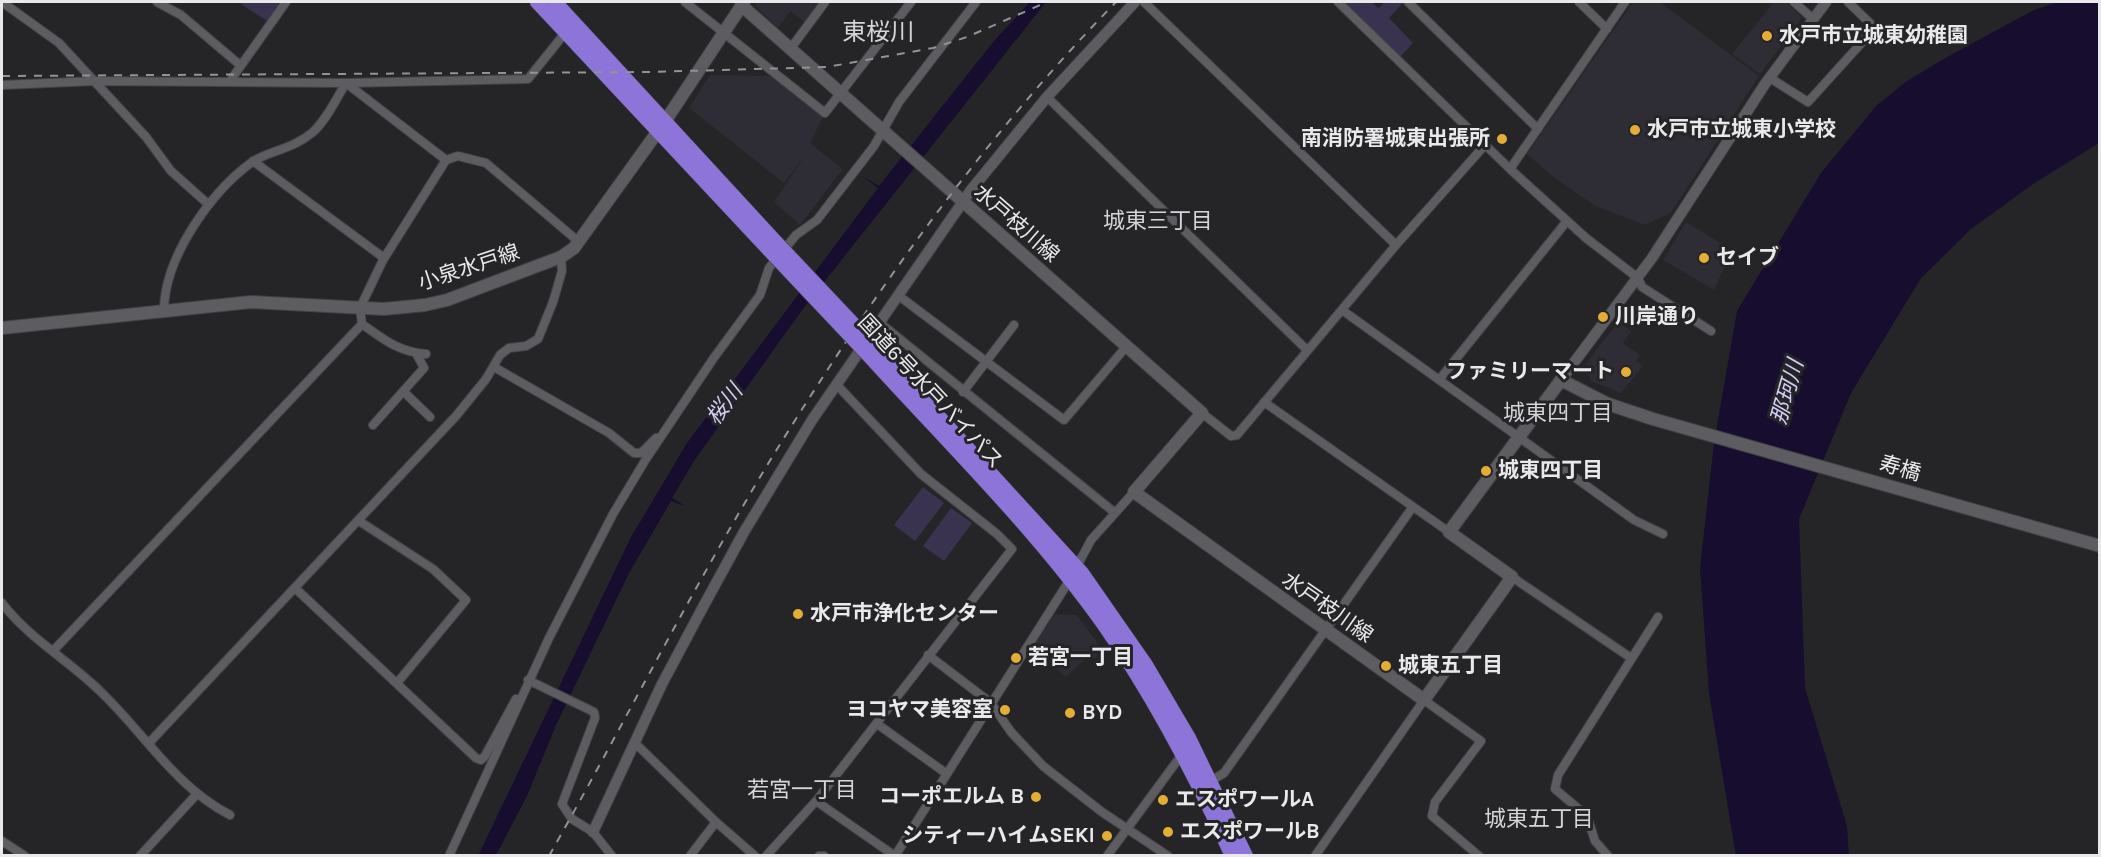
<!DOCTYPE html>
<meta charset="utf-8">
<style>
body{margin:0}
#map{position:relative;width:2101px;height:857px;overflow:hidden;background:#252427;font-family:Karla,sans-serif}
canvas{display:block}
.frame{position:absolute;inset:0;border:3px solid #e9e9eb;pointer-events:none}
</style>
<div id="map">
<canvas width="2101" height="857"></canvas>
<div class="frame"></div>
</div>
<script>
const ctx = document.querySelector('canvas').getContext('2d');
ctx.lineJoin = 'round';
function fill(path, color) { ctx.fillStyle = color; ctx.fill(path, 'evenodd'); }
function stroke(path, color, width, dash) { ctx.strokeStyle = color; ctx.lineWidth = width; ctx.lineCap = dash ? 'butt' : 'round'; ctx.setLineDash(dash || []); ctx.stroke(path); }
function drawText(font, color, halo, rows, align = 'center') {
  ctx.font = font + ' Karla,"Noto Sans JP",sans-serif'; ctx.lineWidth = 6; ctx.setLineDash([]); ctx.textBaseline = 'middle'; ctx.strokeStyle = halo; ctx.fillStyle = color; for (const [text, x, y, turn = 0] of rows) {
    ctx.save(); ctx.translate(x, y); ctx.rotate((+turn || 0) * Math.PI / 180); ctx.textAlign = isNaN(turn) ? turn : align; if (halo) ctx.strokeText(text, 0, 0); ctx.fillText(text, 0, 0); ctx.restore();
  }
}
fill(new Path2D(`
 M757 2H821L806 23 790 11 778 28 754 5Z
 M1633 2H1660L1759 76 1671 213 1645 225 1595 206 1552 176 1527 154Z
 M1774 2H1786L1802 18 1760 74 1732 54Z
 M710 75 775 76 824 115 810 143 843 169 800 225 774 202 804 157 784 183 689 108Z
 M1686 222 1732 250 1714 290 1663 260Z
 M1618 322 1631 331 1623 343 1640 355 1636 361 1643 366 1621 393 1591 381 1585 365Z
 M1055 614 1077 615 1103 650 1094 659 1089 655 1066 677 1032 648Z`), '#2e2c35');
fill(new Path2D(`
 M238 2H281L267 21Z
 M1344 2H1372L1378 8 1385 2H1404L1389 18 1413 43 1400 57Z
 M923 487 944 503 915 541 894 525Z
 M951 508 972 523 944 561 923 546Z`), '#393350');
fill(new Path2D(`
 M1030 2H1046L805 306 694 461 672 498 685 506 671 501 629 573 556 725 527 796 496 855 478 856 631 537 687 443 878 188 862 176 879 186 994 41Z
 M2058 2H2099V143L2033 184 1971 229 1921 278 1851 393 1799 519 1805 688 1847 826 1849 855 1736 856 1709 693 1700 568 1714 443 1737 311 1821 173 1876 106 1907 81 1947 57 2034 10Z`), '#170d2f');
const minor = new Path2D(`
 M2 2 59 43 146 137 171 171 208 204
 M157 2 181 15 240 65
 M685 2 825 113 911 2
 M1144 2 1396 245
 M1338 2 1510 169 1586 238 1638 278 1642 287 1711 331
 M1408 2 1538 129
 M1579 2 1607 29
 M1794 2 1813 19
 M791 48 825 2
 M1770 78 1808 102 1875 28 1848 2
 M230 81 286 2
 M2 85 96 81 346 83 528 79 565 33
 M1047 97 1307 350
 M253 161 384 258
 M1510 169 1625 2
 M899 296 1064 420 1126 347
 M1342 310 1634 520 1663 534
 M164 311C164 258 210 193 252 162 270 150 292 150 313 132 327 119 336 99 346 83L446 160
 M880 323 1114 512
 M426 354C399 352 383 339 362 324L360 308 383 260 446 160 458 156 486 163 579 242
 M494 367 609 433 634 453H641L656 438
 M1439 380 1567 221
 M404 392 430 417
 M963 392 1014 325
 M1264 402 1449 532
 M1202 413 1231 436 1237 435 1396 245 1485 145
 M373 425 424 368 416 353
 M359 521 433 569 466 600 397 683
 M1512 577 1631 658
 M295 588 476 758 481 760 485 756 516 699
 M2 603C30 640 72 662 104 695 146 736 176 787 230 815
 M53 651 362 324
 M928 655 991 703 1011 732 1043 766 1102 812 1168 856
 M528 680 594 712 595 718 562 804 572 819 593 832 612 856
 M880 726 947 774
 M634 742 716 822 755 856
 M149 743 456 416 486 379 500 355 509 348 526 346 538 339 553 302 562 271 561 257
 M1211 781 1224 773 1412 508
 M816 801 895 856
 M2 841 25 856
 M140 856 196 795
 M449 856 549 638 613 514 646 459 713 359 760 295 769 268 796 235 817 220 874 146 899 102 976 2
 M690 856 716 822
 M766 856 816 801 1012 549 997 534 921 474 836 384
 M819 856H824
 M895 856 1069 581 1091 540 1134 492
 M1107 856 1183 753
 M1315 856 1424 700 1481 741 1435 802 1432 816 1479 856
 M1608 856 1595 841 1587 816 1555 789 1558 775 1658 617`);
const tertiary = new Path2D(`
 M1561 380 1652 258 1765 84 1826 2
 M593 832 662 684 703 607 744 532 812 420 971 190 1047 97 1135 2`);
const secondary = new Path2D(`
 M741 5 1202 413 1134 492 1424 700 1512 577 1449 532 1561 380 1608 404 1653 419 2100 546
 M2 328 251 302 384 309 425 305 447 300 561 257 574 248 666 120 744 2`);
const trunk = new Path2D(`
 M537 2 769 250
 M555 2 775 241
 M877 349 1082 573 1146 665 1189 738 1246 856
 M871 358C950 445 1036 529 1104 625 1155 698 1195 775 1232 856`);
stroke(minor, '#434245', 10);
stroke(tertiary, '#434245', 12);
stroke(secondary, '#434245', 14);
stroke(trunk, '#434245', 15);
stroke(minor, '#5d5d61', 8);
stroke(tertiary, '#5d5d61', 10);
stroke(secondary, '#5d5d61', 12);
stroke(trunk, '#8d74d8', 14);
stroke(new Path2D(`
 M2 76 650 72 827 67 933 48 967 37 1047 2
 M549 856C625 722 694 585 774 454 873 294 984 137 1116 2`), '#939395', 2, [8, 8]);
const trunkBridge = new Path2D(`
 M775 241 877 349
 M769 250 871 358`);
stroke(trunkBridge, '#434245', 15, []);
stroke(trunkBridge, '#8d74d8', 14);
for (const [x, y, r, color] of [
 [1767,36,6,"#e4ad35"],
 [1635,130,6,"#e4ad35"],
 [1502,139,6,"#e4ad35"],
 [1704,258,6,"#e4ad35"],
 [1603,317,6,"#e4ad35"],
 [1626,372,6,"#e4ad35"],
 [1486,471,6,"#e4ad35"],
 [798,614,6,"#e4ad35"],
 [1016,658,6,"#e4ad35"],
 [1386,666,6,"#e4ad35"],
 [1005,710,6,"#e4ad35"],
 [1070,713,6,"#e4ad35"],
 [1036,797,6,"#e4ad35"],
 [1163,800,6,"#e4ad35"],
 [1168,832,6,"#e4ad35"],
 [1107,836,6,"#e4ad35"]
]) { const dot = new Path2D(); dot.arc(x, y, r, 0, 2 * Math.PI); ctx.fillStyle = color; ctx.fill(dot); stroke(dot, '#252427', 2); }
drawText('bold 21px', '#e9e9eb', '#252427', [
 ["水戸市立城東幼稚園",1779,36],
 ["水戸市立城東小学校",1647,130],
 ["南消防署城東出張所",1490,139,"right"],
 ["セイブ",1716,258],
 ["川岸通り",1615,317],
 ["ファミリーマート",1614,372,"right"],
 ["城東四丁目",1498,471],
 ["水戸市浄化センター",810,614],
 ["若宮一丁目",1028,658],
 ["城東五丁目",1398,666],
 ["ヨコヤマ美容室",993,710,"right"],
 ["BYD",1082,713],
 ["コーポエルム B",1024,797,"right"],
 ["エスポワールA",1175,800],
 ["エスポワールB",1180,832],
 ["シティーハイムSEKI",1095,836,"right"]
], 'left');
drawText('21px', '#e9e9eb', '#252427', [
 ["水戸枝川線",1016,224,41],
 ["小泉水戸線",469,268,-18],
 ["国道6号水戸バイパス",930,392,47],
 ["寿橋",1900,469,16],
 ["水戸枝川線",1327,608,35]
]);
drawText('22px', '#d5d4d9', '#252427', [
 ["城東三丁目",1158,222],
 ["城東四丁目",1558,414],
 ["若宮一丁目",802,791],
 ["城東五丁目",1539,820]
]);
drawText('italic 22px', '#d3cdf6', '#252427', [
 ["那珂川",1788,392,-74],
 ["桜川",725,405,-53]
]);
drawText('24px', '#d5d4d9', '#252427', [
 ["東桜川",878,33]
]);
</script>
